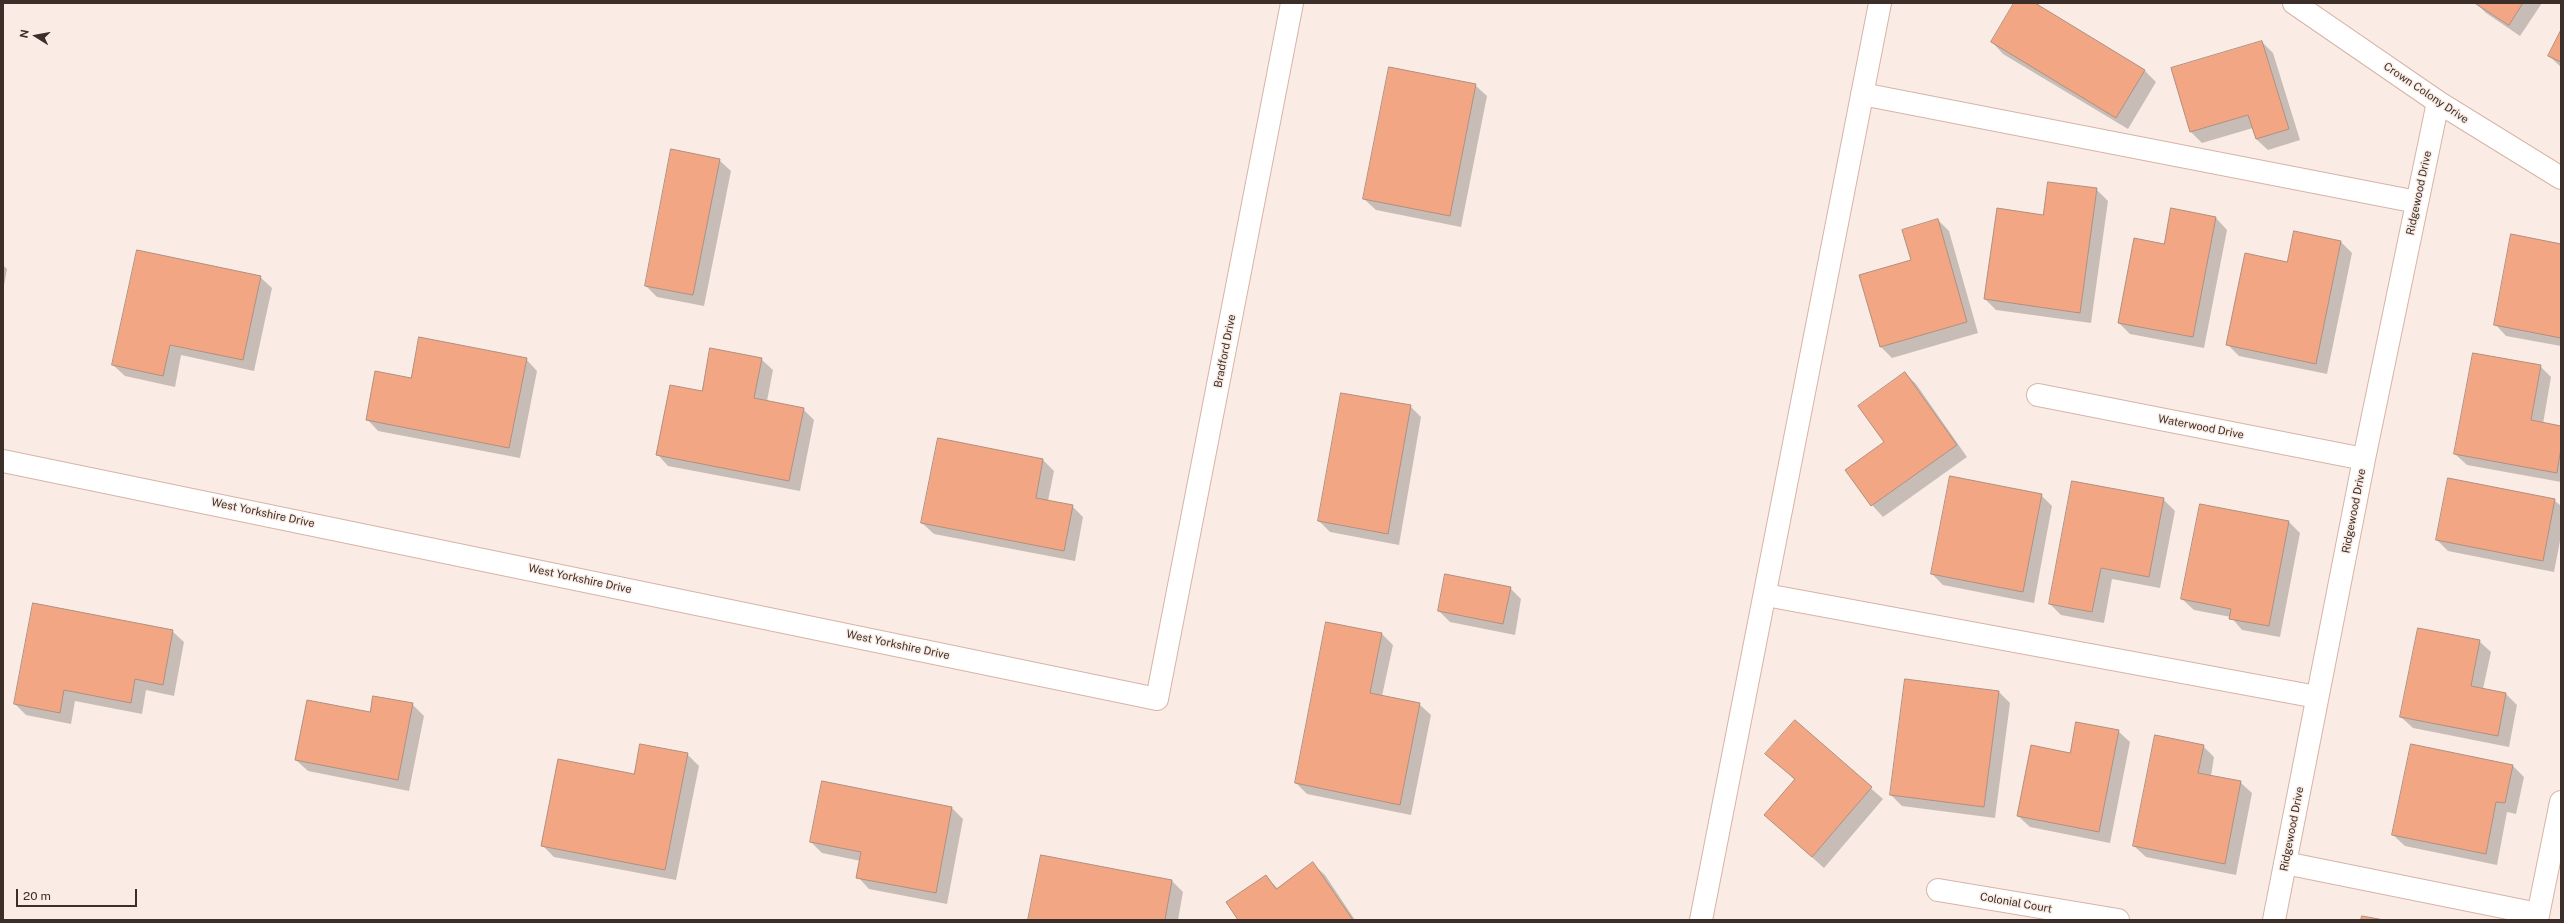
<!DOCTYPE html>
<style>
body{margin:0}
#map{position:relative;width:2564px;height:923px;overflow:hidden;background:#faece5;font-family:"Public Sans",sans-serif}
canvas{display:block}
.frame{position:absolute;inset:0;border:4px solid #3c2f29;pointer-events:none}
.north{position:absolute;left:16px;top:16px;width:40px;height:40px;-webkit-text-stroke:3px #faece5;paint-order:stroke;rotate:281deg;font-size:11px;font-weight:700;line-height:16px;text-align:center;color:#3c2f29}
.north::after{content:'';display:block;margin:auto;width:14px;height:18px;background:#3c2f29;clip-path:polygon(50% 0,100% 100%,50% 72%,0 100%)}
.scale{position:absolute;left:16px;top:889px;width:121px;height:18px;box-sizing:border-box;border:2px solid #3c2f29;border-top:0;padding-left:5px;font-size:12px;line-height:14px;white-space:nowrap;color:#3c2f29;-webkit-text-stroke:3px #faece5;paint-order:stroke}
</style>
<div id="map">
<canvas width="2564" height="923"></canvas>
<div class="frame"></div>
<div class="north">N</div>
<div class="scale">20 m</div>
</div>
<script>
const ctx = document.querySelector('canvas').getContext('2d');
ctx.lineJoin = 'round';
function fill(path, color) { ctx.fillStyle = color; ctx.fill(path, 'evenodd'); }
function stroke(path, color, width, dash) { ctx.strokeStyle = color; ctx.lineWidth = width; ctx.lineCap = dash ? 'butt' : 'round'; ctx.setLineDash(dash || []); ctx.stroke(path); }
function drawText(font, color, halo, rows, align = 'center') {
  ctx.font = font + ' "Public Sans",sans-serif'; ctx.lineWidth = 3; ctx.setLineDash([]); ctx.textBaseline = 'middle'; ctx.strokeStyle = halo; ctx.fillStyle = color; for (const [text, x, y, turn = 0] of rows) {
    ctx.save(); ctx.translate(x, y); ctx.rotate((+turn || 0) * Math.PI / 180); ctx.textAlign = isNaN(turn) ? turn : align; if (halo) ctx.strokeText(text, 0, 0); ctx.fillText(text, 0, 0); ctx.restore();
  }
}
fill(new Path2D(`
 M2016 3H2033L2145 71 2156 82 2128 129 2003 54 1992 42Z
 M2476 3H2542L2520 36 2486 13Z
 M2561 32V67L2549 56Z
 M2262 42 2273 53 2300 140 2268 150 2256 139 2253 128 2202 143 2191 132Z
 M1475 85 1487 96 1461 227 1376 210 1364 199Z
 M719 160 731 171 704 306 657 297 646 286Z
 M2096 189 2108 201 2091 323 1996 310 1985 299 2043 216Z
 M2172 210 2216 218 2227 230 2204 348 2130 334 2119 323 2165 245Z
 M1938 220 1949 231 1978 333 1892 358 1881 347 1860 276 1912 260Z
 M2341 242 2352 253 2327 374 2239 356 2228 345 2288 263Z
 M2561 245V346L2506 336 2495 324Z
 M3 265 7 269 3 291Z
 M260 277 272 288 254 371 181 355 175 387 125 376 113 365Z
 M526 359 537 371 520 458 378 431 367 419 411 379Z
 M761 359 773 370 767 401 803 409 814 420 800 491 668 466 657 454 703 392Z
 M2540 366 2551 377 2543 424 2561 427V482L2467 465 2455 454Z
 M1905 373 1916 384 1967 457 1883 517 1872 505 1886 443Z
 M1410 406 1421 417 1399 545 1330 532 1319 521Z
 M1043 460 1054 471 1048 501 1072 506 1083 517 1075 561 934 534 922 523Z
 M2041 495 2052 506 2034 603 1943 585 1932 574Z
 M2163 499 2175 511 2160 588 2112 579 2104 623 2061 615 2050 604Z
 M2554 500 2561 506V536L2554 572 2448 551 2437 540Z
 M2201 505 2289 522 2300 533 2280 637 2242 630 2231 617 2194 610 2182 599Z
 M1510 588 1521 599 1515 635 1450 622 1439 611Z
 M1327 623 1382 634 1393 645 1382 696 1419 704 1431 715 1411 815 1307 794 1296 783Z
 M172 631 184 642 174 696 146 690 142 714 75 701 71 724 26 715 15 704Z
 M2479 641 2491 652 2483 689 2506 694 2517 705 2509 747 2413 728 2401 717Z
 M1999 692 2010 703 1995 818 1902 806 1891 795Z
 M412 704 424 716 409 791 308 771 296 760 371 713Z
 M1795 721 1883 799 1824 868 1765 815 1795 780 1767 754Z
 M2118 731 2130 742 2110 843 2030 827 2018 816Z
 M2203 746 2214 757 2211 776 2240 782 2252 793 2236 875 2146 857 2134 846Z
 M687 754 699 766 676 880 554 857 542 845Z
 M2512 765 2524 777 2516 814 2507 812 2497 865 2405 846 2393 835Z
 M952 808 963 819 947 904 869 889 858 877 861 861 822 853 811 842Z
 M1313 864 1325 875 1355 920H1239L1266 876 1278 889Z
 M1172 881 1183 892 1178 920H1030Z`), '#0003');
const building = new Path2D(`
 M2014 3H2035L2145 70 2116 118 1991 42Z
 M2475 3H2523L2509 25Z
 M2561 30V62L2548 56Z
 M2262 41 2289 129 2256 139 2248 115 2190 132 2171 68Z
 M1389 67 1476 84 1450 216 1363 199Z
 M671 149 720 159 693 295 645 286Z
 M2048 182 2097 188 2080 313 1984 299 1997 208 2043 215Z
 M2171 208 2216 217 2193 337 2118 323 2134 238 2164 244Z
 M1938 219 1967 322 1880 347 1859 275 1911 260 1902 230Z
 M2294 231 2341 241 2316 364 2226 345 2245 253 2287 262Z
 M2511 234 2561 244V338L2494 325Z
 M137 250 261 276 243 360 170 345 163 376 112 365Z
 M419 337 527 358 509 448 366 420 375 371 411 378Z
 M710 348 762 358 754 398 804 408 789 481 656 455 670 385 702 391Z
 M2473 353 2541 365 2531 420 2561 426V448L2557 473 2454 454Z
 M1905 372 1957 445 1871 506 1845 470 1884 442 1858 406Z
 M1341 393 1411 405 1388 534 1318 521Z
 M938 438 1043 459 1036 498 1073 505 1064 551 921 523Z
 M1950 476 2042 494 2023 592 1931 574Z
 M2448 478 2555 499 2543 561 2436 540Z
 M2072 481 2164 498 2149 577 2101 568 2092 612 2049 604Z
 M2200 504 2289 521 2269 626 2229 619 2231 609 2181 599Z
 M1445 574 1511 587 1503 624 1438 611Z
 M33 603 173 630 163 685 135 679 131 703 64 690 60 713 14 704Z
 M1326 622 1382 633 1370 693 1420 703 1400 805 1295 783Z
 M2418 628 2480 640 2471 686 2506 693 2498 736 2400 717Z
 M1905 679 1999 691 1984 807 1890 795Z
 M373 696 413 703 398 780 295 760 307 700 370 712Z
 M1795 720 1872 787 1812 857 1764 815 1795 779 1765 754Z
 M2076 722 2119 730 2099 832 2017 816 2031 745 2070 753Z
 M2155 735 2204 745 2198 773 2241 781 2225 864 2133 846Z
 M640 744 688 753 665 870 541 846 558 759 634 774Z
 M2411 744 2513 765 2505 803 2496 802 2486 854 2392 835Z
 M822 781 952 807 936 893 856 878 861 852 810 842Z
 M1041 855 1172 880 1165 920H1028Z
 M1313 862 1353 920H1238L1226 902 1266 875 1276 889Z
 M2362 916 2384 920H2361Z`);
fill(building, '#f2a683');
stroke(building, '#af8f80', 1);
const minor = new Path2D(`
 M2294 3 2438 102 2561 178
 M1862 94 2417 202
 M2038 395 2364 459
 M3 461 1157 699 1292 3
 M1766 595 2317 697
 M2285 863 2538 914
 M1938 890 2118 920
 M1701 920 1880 3
 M2274 920 2364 459 2438 102
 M2537 920 2561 802`);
stroke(minor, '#d7b4a5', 24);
stroke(minor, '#fff', 22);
drawText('11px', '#3c2f29', '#faece5', [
 ["Crown Colony Drive",2426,93,34],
 ["Ridgewood Drive",2419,193,-78],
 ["Bradford Drive",1225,351,-79],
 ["Waterwood Drive",2201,427,11],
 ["Ridgewood Drive",2354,511,-79],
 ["West Yorkshire Drive",263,513,12],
 ["West Yorkshire Drive",580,579,12],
 ["West Yorkshire Drive",898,645,12],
 ["Ridgewood Drive",2292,829,-79],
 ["Colonial Court",2016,903,10]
]);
</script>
